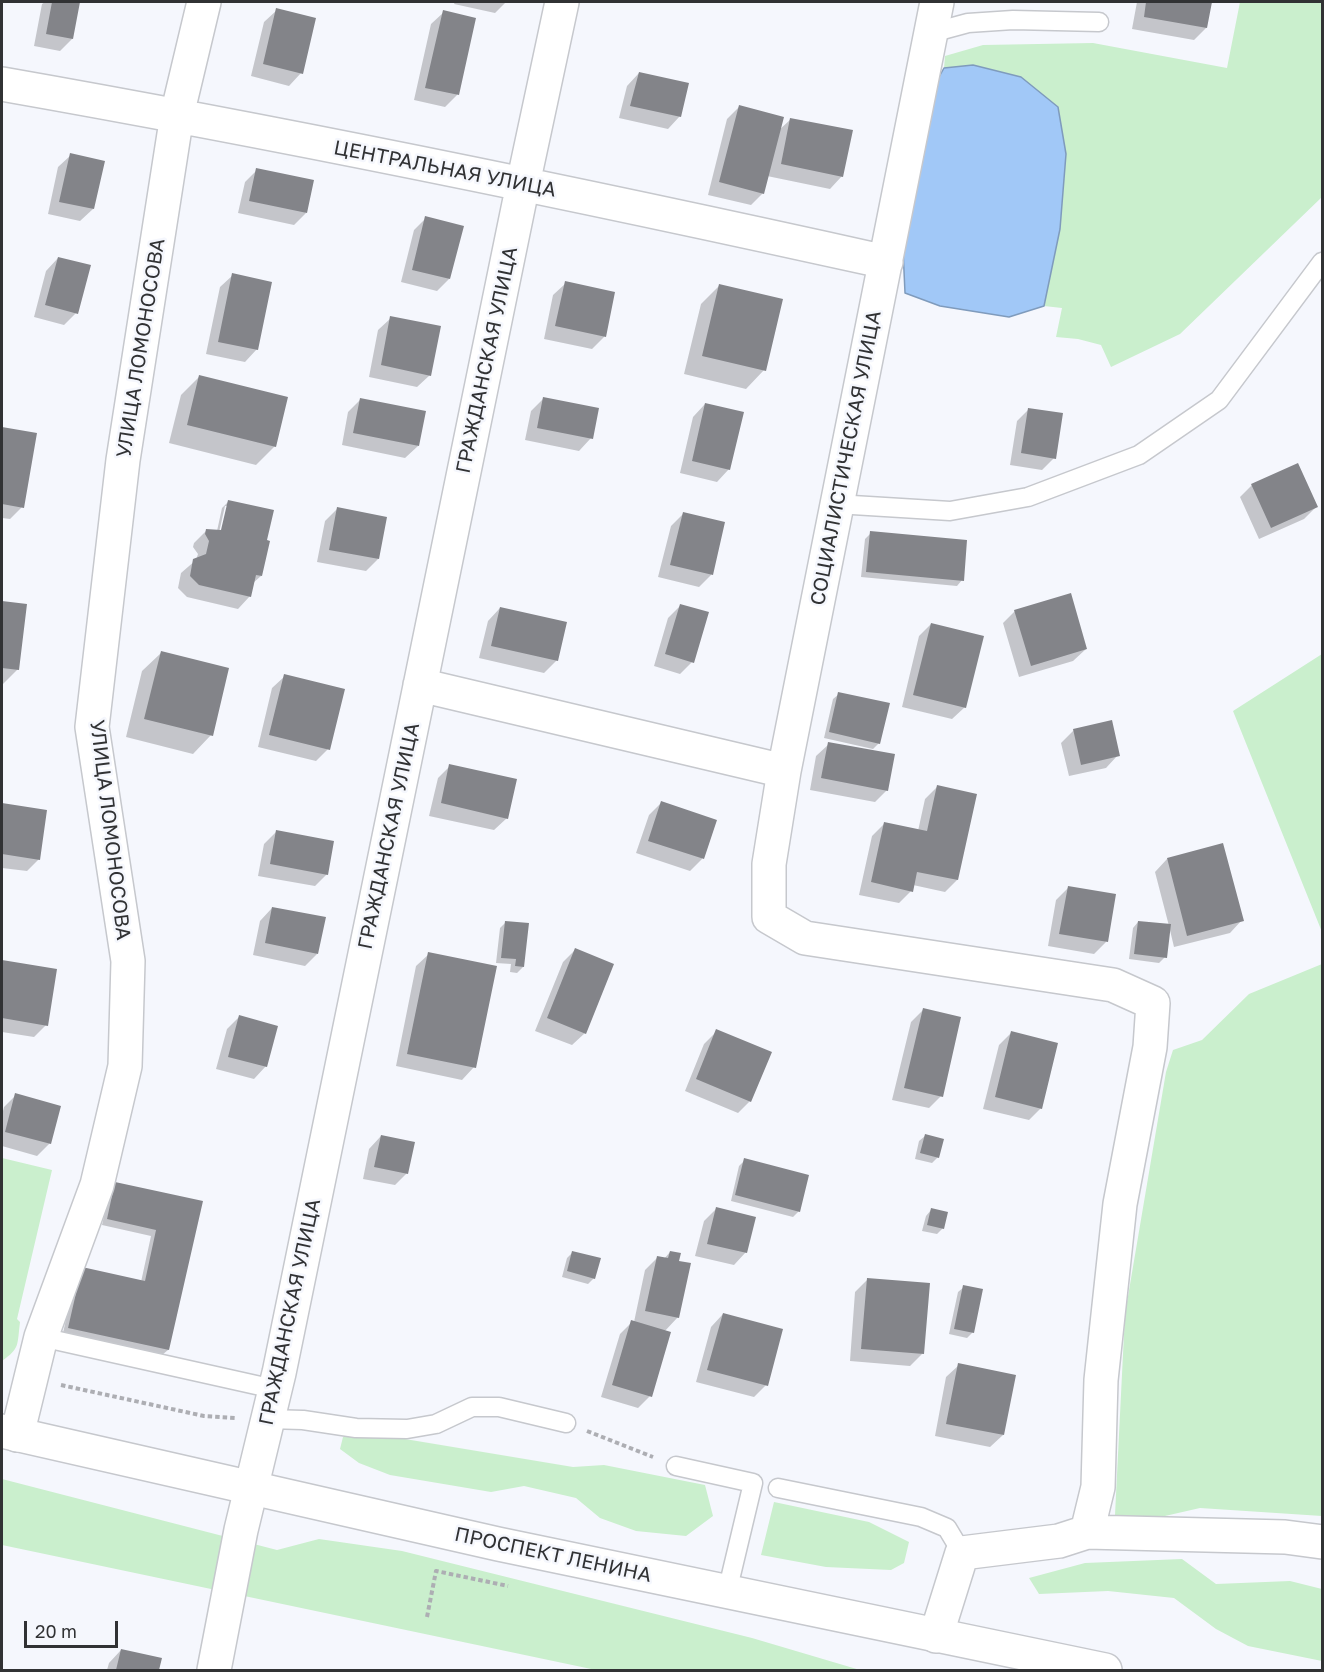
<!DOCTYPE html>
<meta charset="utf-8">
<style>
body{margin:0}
#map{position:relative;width:1324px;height:1672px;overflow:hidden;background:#f5f7fd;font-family:"Golos Text",sans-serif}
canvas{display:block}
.frame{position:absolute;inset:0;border:3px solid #313234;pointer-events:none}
.scale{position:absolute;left:24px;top:1621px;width:94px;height:27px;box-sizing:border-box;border:3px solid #313234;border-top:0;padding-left:8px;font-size:18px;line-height:21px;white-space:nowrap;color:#313234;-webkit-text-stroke:4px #f5f7fd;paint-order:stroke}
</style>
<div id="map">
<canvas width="1324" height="1672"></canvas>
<div class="frame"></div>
<div class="scale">20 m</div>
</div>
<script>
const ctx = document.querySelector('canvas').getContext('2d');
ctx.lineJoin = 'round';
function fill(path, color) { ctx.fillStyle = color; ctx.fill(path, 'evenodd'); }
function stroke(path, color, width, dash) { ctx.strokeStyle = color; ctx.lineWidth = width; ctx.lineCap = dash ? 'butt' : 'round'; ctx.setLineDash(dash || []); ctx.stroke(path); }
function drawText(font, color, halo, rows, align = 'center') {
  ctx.font = font + ' "Golos Text",sans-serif'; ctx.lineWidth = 5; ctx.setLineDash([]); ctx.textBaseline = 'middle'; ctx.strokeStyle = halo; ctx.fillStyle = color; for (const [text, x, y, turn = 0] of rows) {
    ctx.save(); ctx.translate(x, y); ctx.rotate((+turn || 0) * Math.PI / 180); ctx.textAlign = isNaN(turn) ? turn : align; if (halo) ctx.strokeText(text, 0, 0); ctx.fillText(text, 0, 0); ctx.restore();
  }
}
fill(new Path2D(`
 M1240 2H1322V197L1180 334 1111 367 1101 345 1078 339 1056 337 1062 308 1044 306 1060 229 1066 155 1058 107 973 65 944 68 945 56 983 45 1093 43 1227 68Z
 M1322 654V932L1233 711Z
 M1322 964V1516L1200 1508 1143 1521 1115 1515 1125 1314 1166 1072 1173 1050 1202 1040 1249 994Z
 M2 1158 52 1170 17 1319 20 1322C17 1346 20 1348 2 1361Z
 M354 1433 393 1437 573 1467 604 1465 705 1485 713 1516 686 1536 636 1531 600 1518 576 1498 524 1486 491 1492 390 1475 359 1463 340 1449 343 1437Z
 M2 1479 277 1550 319 1539 402 1551 752 1638 860 1670H596L2 1545Z
 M774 1502 869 1522 909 1542 904 1563 891 1570 826 1567 761 1555Z
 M1182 1559 1216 1584 1290 1581 1322 1589V1661L1248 1646 1216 1629 1174 1598 1108 1591 1039 1594 1029 1578 1085 1563Z`), '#caefcd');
const water = new Path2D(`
 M973 65 1021 77 1058 107 1066 154 1060 229 1044 306 1009 317 940 306 905 293 903 249 934 86 944 68Z`);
fill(water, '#a1c8f7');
stroke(water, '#7f9bbc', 1.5);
fill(new Path2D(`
 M45 2H79L72 39 60 51 34 46 42 4Z
 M455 2H506L495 13 454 4Z
 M1137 2H1211L1206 28 1194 40 1132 29Z
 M277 10 301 73 289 86 251 76 264 22Z
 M444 12 457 95 445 107 414 100 431 24Z
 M639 73 680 116 668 129 619 118 627 86Z
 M739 107 778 131 791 119 842 176 830 189 767 176 763 193 751 205 708 195 727 119Z
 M71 155 93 209 80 221 48 214 58 167Z
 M257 170 306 213 294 225 238 213 245 182Z
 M426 218 449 279 437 291 401 282 414 230Z
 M58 258 76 313 64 325 34 317 46 271Z
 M233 275 257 349 245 362 206 354 220 287Z
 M566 283 614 294 604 337 592 349 544 339 553 295Z
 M719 286 764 370 746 389 684 374 701 304Z
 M391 318 430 375 417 387 369 377 378 330Z
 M199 377 275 446 256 465 169 443 181 395Z
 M543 399 591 438 579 451 525 440 531 411Z
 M360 400 418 446 405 458 342 445 348 412Z
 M705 404 729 469 717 482 680 473 693 417Z
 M1029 409 1054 458 1042 470 1010 465 1017 421Z
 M2 428 36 435 22 507 10 519 2 518Z
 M1252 485 1316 507 1304 519 1259 539 1240 497Z
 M228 502 261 576 253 583 250 596 238 609 187 597 178 588 181 573 196 560 198 554 193 547 194 543 207 530 217 531 222 508ZM225 506H228L221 538 218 537Z
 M338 508 378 559 366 571 317 562 325 521Z
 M683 514 724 524 711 575 699 587 658 577 671 526Z
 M871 533 962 580 957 586 861 577 865 539Z
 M2 603 25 606 18 669 2 685Z
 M680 606 692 662 680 674 654 666 668 618Z
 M500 608 557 660 544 673 479 658 488 621Z
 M1015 611 1086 649 1073 661 1019 677 1003 623Z
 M931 624 965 707 952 719 902 707 919 636Z
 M161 653 211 735 193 754 126 737 142 671Z
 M285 676 328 749 316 761 258 747 272 688Z
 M839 694 879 743 873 749 824 738 833 699Z
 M1074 730 1118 755 1106 768 1069 776 1061 743Z
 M829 744 887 790 875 802 810 790 816 756Z
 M450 766 507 818 494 830 429 816 438 778Z
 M937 787 957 880 945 892 913 885 911 891 899 903 859 895 872 836 884 824 918 831 925 799Z
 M661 803 715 820 702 859 690 871 636 853 649 815Z
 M2 805 46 811 39 859 27 871 2 868Z
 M277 831 327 874 315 886 258 876 264 844Z
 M1167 859 1242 920 1230 933 1174 947 1169 926 1165 957 1159 963 1129 959 1133 928 1138 922 1169 926 1155 872Z
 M1068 888 1106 942 1094 954 1048 946 1056 900Z
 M272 908 317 954 305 966 253 955 260 921Z
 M506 922 523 967 517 973 510 972 511 964 496 963 500 928Z
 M575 950 585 1033 572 1045 535 1031 563 962Z
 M429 954 474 1067 462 1080 396 1066 416 966Z
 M2 961 46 1025 34 1037 2 1032Z
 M923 1010 941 1096 929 1108 892 1100 911 1022Z
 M239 1017 266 1066 254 1079 216 1069 227 1029Z
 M717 1031 750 1101 738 1113 685 1091 704 1044Z
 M1011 1033 1041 1108 1029 1120 983 1109 999 1045Z
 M16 1095 50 1143 37 1156 2 1146V1115L4 1107Z
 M381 1136 407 1173 395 1185 363 1179 369 1149Z
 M925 1136 938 1157 932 1163 915 1159 919 1141Z
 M745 1160 799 1211 793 1217 731 1201 739 1166Z
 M116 1183 201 1203 168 1350 162 1355 63 1333 76 1274 141 1282 151 1236 102 1225 110 1189Z
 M716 1209 746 1252 734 1265 695 1256 704 1221Z
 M931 1210 943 1228 937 1234 922 1231 926 1216Z
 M573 1252 594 1278 588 1284 562 1277 567 1258Z
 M670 1252 678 1262V1317L664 1332 650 1396 638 1408 601 1397 620 1334 632 1322H634L645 1270 658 1257 664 1259Z
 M868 1279 922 1354 910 1366 850 1361 855 1292Z
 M964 1287 973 1332 967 1338 949 1334 958 1292Z
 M723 1314 766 1385 754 1397 696 1382 711 1327Z
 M959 1365 1003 1435 990 1447 935 1436 946 1377Z
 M121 1650 160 1659 158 1670H107L109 1663Z`), '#0003');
fill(new Path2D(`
 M52 2H80L73 39 46 34Z
 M1146 2H1212L1207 28 1144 17Z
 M276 8 316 18 303 74 263 64Z
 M443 10 476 18 459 95 425 88Z
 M639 72 689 83 681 117 630 106Z
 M739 105 784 117 764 194 719 182Z
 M790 118 853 130 843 177 781 164Z
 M70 153 105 161 94 209 59 202Z
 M256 168 314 180 307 213 249 201Z
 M425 216 464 226 450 279 412 270Z
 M58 257 91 265 78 314 45 305Z
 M232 273 272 282 258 350 218 342Z
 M565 281 615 292 606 337 555 326Z
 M719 284 783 299 766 371 702 356Z
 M390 316 441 326 431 376 381 365Z
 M199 375 288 397 276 447 187 425Z
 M543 397 599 408 593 439 537 428Z
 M360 398 426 411 419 446 353 433Z
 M705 403 744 412 730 470 692 461Z
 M1028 408 1063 413 1056 459 1021 453Z
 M2 427 37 433 24 508 2 504Z
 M1298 463 1318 507 1271 528 1251 484Z
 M228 500 274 510 267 540 270 541 262 576 256 575 251 597 199 585 190 576 193 559 206 554 209 541 205 534 206 529 221 530Z
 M337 507 387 517 379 559 329 550Z
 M683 512 725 522 713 575 670 565Z
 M870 531 967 540 964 581 866 572Z
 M1071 593 1087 649 1031 666 1014 610Z
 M2 601 27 604 19 670 2 668Z
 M680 604 709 612 694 663 665 654Z
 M500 607 567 622 558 661 491 646Z
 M931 623 984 636 966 708 913 695Z
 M161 651 229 668 213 736 144 719Z
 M284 674 345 689 330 750 269 735Z
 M838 692 890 703 880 744 829 732Z
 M1112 720 1120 756 1081 765 1073 729Z
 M828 742 895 754 888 791 821 778Z
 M449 764 517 779 508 819 441 803Z
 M937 785 977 794 958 880 917 872 913 892 871 882 884 822 927 831Z
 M661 801 717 820 704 859 648 841Z
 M2 803 47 810 40 860 2 854Z
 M276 830 334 841 328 875 270 864Z
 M1223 843 1244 921 1187 936 1167 858Z
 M1068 886 1116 894 1108 942 1059 934Z
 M272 907 326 917 318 954 265 943Z
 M505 921 529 923 524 967 515 966 516 959 501 958Z
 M1138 921 1171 924 1167 958 1134 954Z
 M575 948 614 964 586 1034 547 1018Z
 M428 952 497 966 476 1068 407 1054Z
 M2 960 57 969 48 1026 2 1018Z
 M923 1008 961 1017 943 1097 904 1088Z
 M239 1015 278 1026 267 1067 228 1057Z
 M716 1029 772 1052 751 1102 696 1079Z
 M1011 1031 1058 1043 1042 1109 995 1097Z
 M15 1093 61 1106 51 1144 5 1132Z
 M925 1134 944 1139 939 1158 920 1153Z
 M381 1135 415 1142 408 1174 374 1167Z
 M744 1158 809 1175 800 1212 735 1195Z
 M115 1182 203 1201 169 1350 68 1328 82 1267 145 1281 156 1230 107 1219Z
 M716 1207 756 1217 747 1253 707 1244Z
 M931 1208 948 1212 944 1229 927 1225Z
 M572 1251 601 1258 595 1279 567 1271Z
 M670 1251 681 1253 679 1261 691 1263 679 1318 645 1311 657 1256 668 1258Z
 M867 1278 930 1283 924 1354 861 1349Z
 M963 1285 983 1289 974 1333 954 1329Z
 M723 1313 783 1329 768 1386 707 1370Z
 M631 1320 671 1332 652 1397 612 1385Z
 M958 1363 1016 1375 1004 1435 946 1424Z
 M121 1649 162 1658 159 1670H116Z`), '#838489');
const service = new Path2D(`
 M931 33 968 23 1013 20 1099 22
 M836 504 950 511 1028 497 1139 455 1219 400 1322 262
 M41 1337 274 1389
 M267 1419 303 1420 356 1428 407 1429 436 1424 472 1407H499L566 1423
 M676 1466 753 1483 727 1592
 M778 1488 921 1517 947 1528 962 1553`);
const minor = new Path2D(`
 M2 84C298 136 593 197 886 262
 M420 685 784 771
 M17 1435 41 1337 97 1185 125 1066 128 961 92 727 123 460 177 115 204 2
 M1087 1532 1285 1537 1322 1542
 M936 1636 962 1553 1059 1541 1087 1532 1098 1487 1101 1380 1120 1204 1150 1047 1153 1003 1113 985 805 938 769 917V864L784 771 937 2
 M214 1670 241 1530 279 1373 523 184 562 2`);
const primary = new Path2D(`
 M2 1431 498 1544 1105 1670`);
stroke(service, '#c6c8cd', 21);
stroke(minor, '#c6c8cd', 36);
stroke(primary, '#c6c8cd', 36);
stroke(new Path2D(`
 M61 1385 204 1416 236 1418
 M587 1431 653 1457
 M427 1617 436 1571 508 1586`), '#adaeb3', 4, [4.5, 3]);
stroke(service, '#fff', 18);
stroke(minor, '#fff', 33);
stroke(primary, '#fff', 33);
drawText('20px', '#313234', '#f5f7fd', [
 ["ЦЕНТРАЛЬНАЯ УЛИЦА",445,169,11],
 ["УЛИЦА ЛОМОНОСОВА",141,348,-81],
 ["ГРАЖДАНСКАЯ УЛИЦА",487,360,-78],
 ["СОЦИАЛИСТИЧЕСКАЯ УЛИЦА",846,458,-79],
 ["УЛИЦА ЛОМОНОСОВА",110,830,83],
 ["ГРАЖДАНСКАЯ УЛИЦА",389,836,-78],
 ["ГРАЖДАНСКАЯ УЛИЦА",290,1312,-78],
 ["ПРОСПЕКТ ЛЕНИНА",553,1555,12]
]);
</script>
